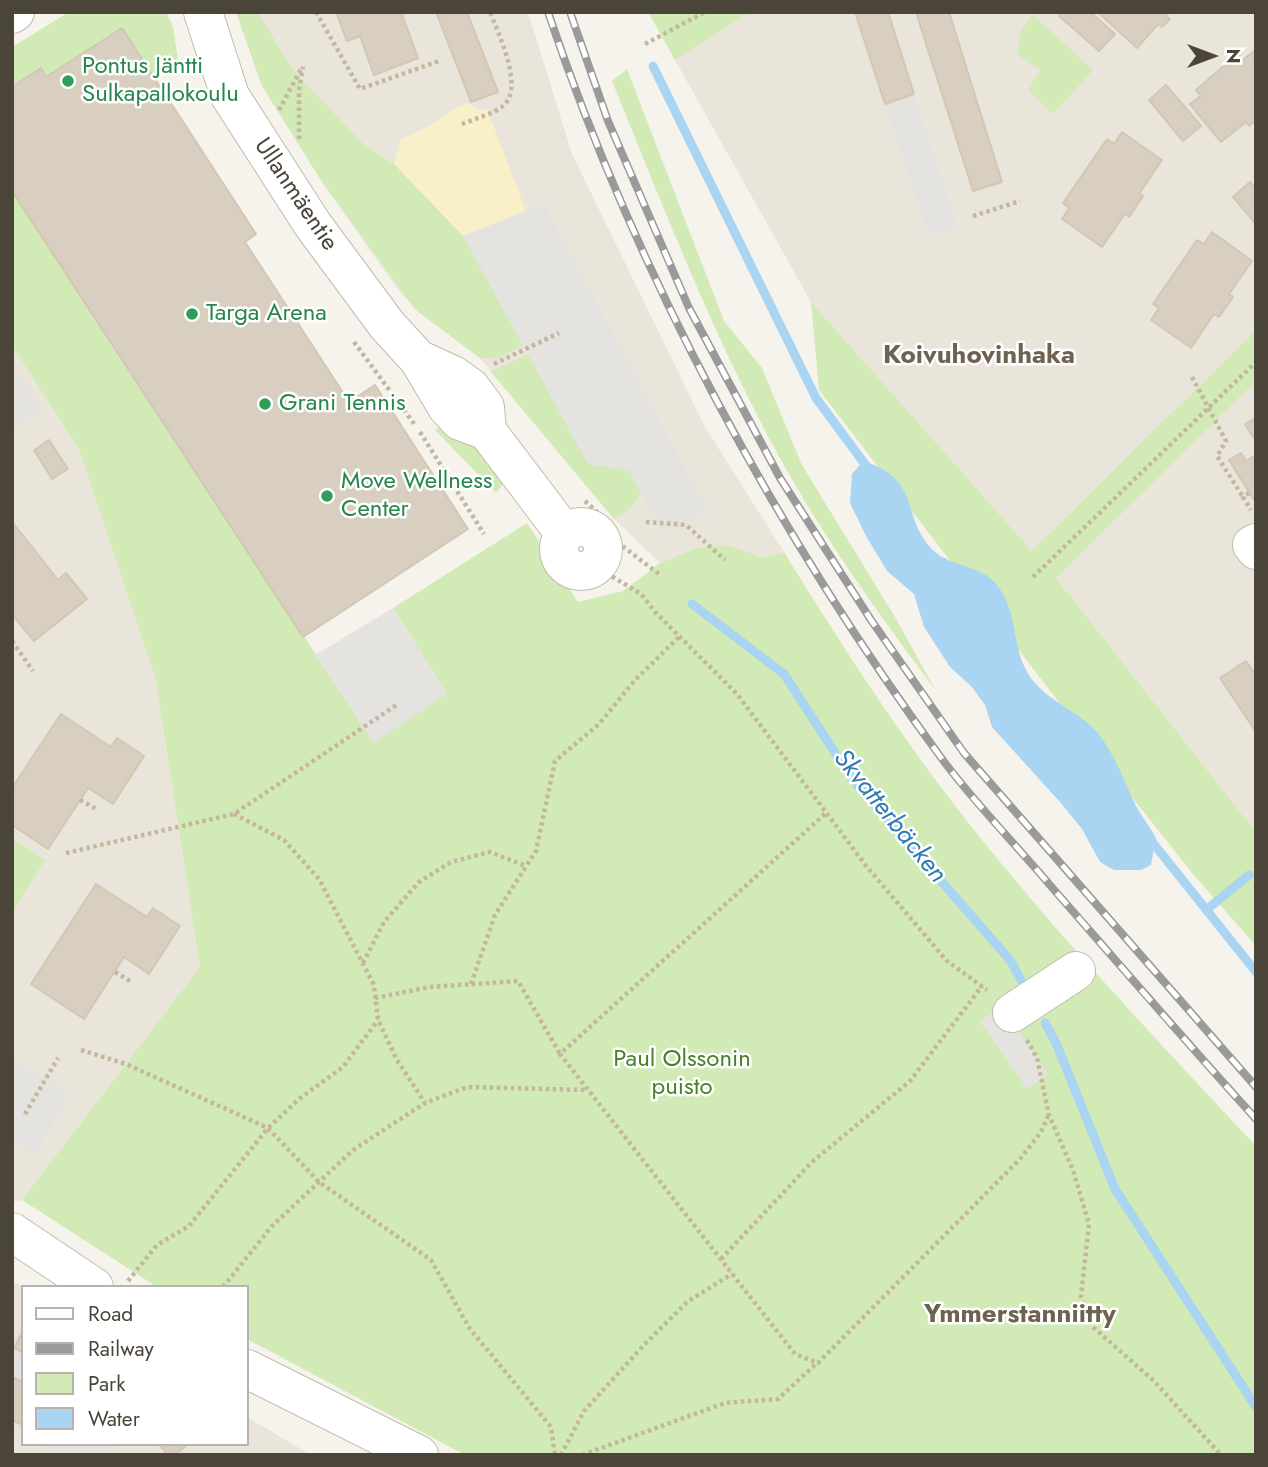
<!DOCTYPE html>
<meta charset="utf-8">
<style>
body{margin:0}
#map{position:relative;width:1268px;height:1467px;overflow:hidden;background:#f6f3ec;font-family:Jost,sans-serif}
canvas{display:block}
.frame{position:absolute;inset:0;border:14px solid #4b4439;pointer-events:none}
.legend{position:absolute;left:21px;top:1285px;width:228px;height:161px;box-sizing:border-box;background:#fff;border:2px solid #b7b4b0;margin:0;padding:9px 12px;list-style:none;font-size:21px;color:#4b4439}
.legend li{display:flex;align-items:center;gap:14px;height:35px}
.legend b{width:35px;border:2px solid #b7b4b0}
.north{position:absolute;left:1177px;top:21px;width:70px;height:70px;-webkit-text-stroke:5px #fff;paint-order:stroke;rotate:90deg;font-size:19px;font-weight:700;line-height:28px;text-align:center;color:#4b4439}
.north::after{content:'';display:block;margin:auto;width:24px;height:32px;background:#4b4439;clip-path:polygon(50% 0,100% 100%,50% 72%,0 100%)}
</style>
<div id="map">
<canvas width="1268" height="1467"></canvas>
<div class="frame"></div>
<ul class="legend">
<li><b style="height:9px;background:#fff"></b>Road</li>
<li><b style="height:9px;background:#9a9a9a"></b>Railway</li>
<li><b style="height:19px;background:#d2eab5"></b>Park</li>
<li><b style="height:19px;background:#a9d4f2"></b>Water</li>
</ul>
<div class="north">N</div>
</div>
<script>
const ctx = document.querySelector('canvas').getContext('2d');
ctx.lineJoin = 'round';
function fill(path, color) { ctx.fillStyle = color; ctx.fill(path, 'evenodd'); }
function stroke(path, color, width, dash) { ctx.strokeStyle = color; ctx.lineWidth = width; ctx.lineCap = dash ? 'butt' : 'round'; ctx.setLineDash(dash || []); ctx.stroke(path); }
function drawText(font, color, halo, rows, align = 'center') {
  ctx.font = font + ' Jost,sans-serif'; ctx.lineWidth = 5; ctx.setLineDash([]); ctx.textBaseline = 'middle'; ctx.strokeStyle = halo; ctx.fillStyle = color; for (const [text, x, y, turn = 0] of rows) {
    ctx.save(); ctx.translate(x, y); ctx.rotate((+turn || 0) * Math.PI / 180); ctx.textAlign = isNaN(turn) ? turn : align; if (halo) ctx.strokeText(text, 0, 0); ctx.fillText(text, 0, 0); ctx.restore();
  }
}
fill(new Path2D(`
 M236 12H528L572 154 705 427 784 552 764 558 729 545 697 548 660 563 614 519 480 358 416 310 396 287 322 182 262 86Z
 M750 12H1256V832L1056 578 811 302 675 60Z
 M12 346 78 447 156 681 200 967 22 1200 12 1202Z
 M12 1281 23 1287V1444H247V1417L311 1455H12Z`), '#eae5da');
fill(new Path2D(`
 M69 12H166L173 27 178 59 154 77 121 28 46 77 41 69 12 87V47Z
 M236 12H258L291 68 364 145 394 164 463 236 523 345 499 358H480L416 310 322 182 262 86Z
 M648 12H750L675 60Z
 M1033 15 1093 70 1053 114 1028 90 1041 70 1018 55 1020 31Z
 M627 69 724 321 762 368 802 465 895 617 936 691C879 614 822 536 776 451 712 333 663 206 612 81Z
 M12 191 374 743 437 678 393 608 527 523 578 602 623 591 660 563 697 548 729 545 764 558 784 552C832 630 880 705 934 778 1032 909 1145 1027 1256 1146V1455H465L247 1339V1287H157L22 1200 200 967 156 681 78 447 12 346Z
 M811 302 1032 551 1256 330V381L1056 578 1256 832V946L1193 874 1127 791 819 390Z
 M528 354 588 463 629 469 641 494 630 508 614 519 491 372Z
 M447 421 468 431 508 478 496 493 435 430Z
 M12 838 45 860 12 912Z`), '#d2eab5');
fill(new Path2D(`
 M468 103 478 110 487 109 526 211 463 236 394 164 401 139C427 130 444 113 468 103Z`), '#f9efc9');
fill(new Path2D(`
 M914 94 958 227 929 236 885 104Z
 M544 204 708 512 662 534 629 470 588 464 463 236Z
 M12 362 42 409 12 428Z
 M393 608 447 694 374 743 315 655Z
 M1002 1006 1048 1074 1027 1089 980 1021Z
 M12 1060 70 1093 36 1153 12 1139Z
 M23 1323V1430L12 1425V1343Z
 M44 1444H117L105 1455H53Z`), '#e5e3e0');
fill(new Path2D(`
 M863 461C924 480 899 518 935 552 951 566 982 566 996 584 1017 609 1012 641 1025 668 1040 699 1075 708 1096 731 1115 753 1124 782 1136 806 1142 817 1150 827 1156 838L1151 865 1141 870H1114L1100 862 1082 829 1060 802 992 727 985 705 972 687 950 667 924 627 914 594 887 571 866 536 850 503 852 474Z`), '#a9d4f2');
stroke(new Path2D(`
 M653 66 816 398 870 471
 M692 604 784 674 852 779 1010 960 1021 980
 M1149 838 1256 972
 M1206 910 1249 875
 M1045 1023 1056 1043 1115 1189 1256 1407`), '#a9d4f2', 9);
const building = new Path2D(`
 M336 12H401L418 58 374 75 360 36 347 41Z
 M436 12H467L498 92 471 102Z
 M855 12H888L914 94 885 104Z
 M916 12H949L1002 182 973 191Z
 M1062 12H1090L1115 34 1099 51 1059 16Z
 M1102 12H1169L1166 16 1170 19 1162 27 1158 24 1137 48 1100 14Z
 M122 28 256 234 245 242 349 402 375 385 468 529 303 637 12 191V87L41 68 46 77Z
 M1254 51 1256 120 1249 126 1246 122 1221 142 1190 104 1201 96 1196 90 1238 54 1243 60Z
 M1166 85 1201 126 1183 141 1149 100Z
 M1122 132 1162 160 1139 194 1143 196 1129 217 1125 214 1102 247 1062 219 1069 208 1063 203 1107 139 1114 144Z
 M1250 182 1256 188V224L1233 197Z
 M1212 232 1252 261 1229 294 1233 297 1219 317 1214 314 1191 348 1151 320 1159 308 1153 304 1197 240 1204 244Z
 M1256 418V435L1253 437 1245 424Z
 M49 440 68 469 52 479 34 450Z
 M1241 453 1246 461 1256 455V503L1229 460Z
 M14 524 58 580 66 573 87 599 34 641 12 614Z
 M1246 661 1256 675V732L1220 678Z
 M61 714 111 747 117 738 144 756 113 804 88 788 48 849 12 825V788Z
 M96 884 147 917 153 908 180 926 149 974 124 957 84 1019 31 984Z
 M23 1331V1353L14 1348Z
 M12 1377 23 1382V1425L12 1420Z
 M159 1444H188L175 1455H168Z`);
fill(building, '#d8cfc1');
stroke(building, '#d3c7b4', 2);
const minor = new Path2D(`
 M203 12 230 96 313 225 387 325 419 360 447 407 460 421 487 431
 M12 14 15 12
 M420 360 453 375 471 388 485 407 487 431 565 534
 M559 549a22 22 0 1 1 44 0a22 22 0 1 1-44 0Z
 M1256 543 1252 545 1256 550
 M1012 1013 1076 971
 M12 1232 94 1287
 M247 1369 419 1455`);
stroke(minor, '#c2bbae', 40);
stroke(new Path2D(`
 M316 12 360 89 439 61
 M645 44 705 12
 M279 110 301 69
 M462 124C474 119 493 114 503 106 525 88 498 33 490 12
 M299 139V90L303 67
 M973 216 1020 201
 M354 342 415 425
 M494 364 559 333
 M1192 377 1226 441 1217 456 1243 497
 M420 432 484 534
 M1249 493 1243 497 1251 510
 M585 501 608 522 617 542 608 574 641 594 655 612 737 694 867 867 947 961 987 990
 M646 522 686 525 725 560
 M617 542 659 574
 M1033 577 1256 362
 M12 641 33 671
 M80 800 96 809
 M234 814 284 840 319 879 374 985 378 1020 397 1060 425 1103
 M825 814 560 1054 795 1354 818 1363 1020 1159 1041 1132 1048 1116
 M66 853 234 814 398 704
 M363 963 384 922 419 882 451 862 490 852 526 866
 M115 972 130 981
 M471 984 495 915 536 851 555 761 599 724 635 680 681 635
 M375 998 430 987 518 981 560 1054
 M1027 1040 1037 1058 1049 1115 1073 1170 1089 1224 1081 1297 1094 1328 1154 1381 1221 1455
 M81 1050 126 1064 268 1128 319 1182 431 1260 470 1329 551 1427 555 1455
 M25 1114 58 1058
 M721 1259 812 1162 910 1081 982 986
 M128 1281 157 1245 189 1226 268 1128 299 1099 343 1067 378 1020
 M223 1287 272 1226 353 1150 425 1103 467 1087 587 1090
 M561 1455 584 1411 644 1345 687 1302 732 1274
 M582 1455 725 1403 778 1399 817 1363`), '#c4b79f', 4.5, [3.5, 3.5]);
stroke(minor, '#fff', 38);
const rail = new Path2D(`
 M548 12C637 277 779 538 945 763 977 805 1015 844 1049 884 1118 963 1186 1042 1256 1119
 M570 12 608 121 689 308 780 478 871 620 964 753 1256 1087`);
stroke(rail, '#9a9a9a', 8);
stroke(rail, '#fff', 5, [16]);
for (const [x, y, r, color] of [
 [68,81,7,"#2e9e5b"],
 [192,314,7,"#2e9e5b"],
 [265,404,7,"#2e9e5b"],
 [327,496,7,"#2e9e5b"]
]) { const dot = new Path2D(); dot.arc(x, y, r, 0, 2 * Math.PI); ctx.fillStyle = color; ctx.fill(dot); stroke(dot, '#fff', 2.5); }
drawText('24px', '#27864d', '#fff', [
 ["Pontus Jäntti",82,67],
 ["Sulkapallokoulu",82,95],
 ["Targa Arena",206,314],
 ["Grani Tennis",279,404],
 ["Move Wellness",341,482],
 ["Center",341,510]
], 'left');
drawText('24px', '#4b4439', '#fff', [
 ["Ullanmäentie",295,195,56]
]);
drawText('24px', '#4a7f2a', '#fff', [
 ["Paul Olssonin",682,1060],
 ["puisto",682,1088]
]);
drawText('bold 26px', '#6e6250', '#fff', [
 ["Koivuhovinhaka",979,357],
 ["Ymmerstanniitty",1020,1316]
]);
drawText('italic 26px', '#2e7ab2', '#fff', [
 ["Skvatterbäcken",889,817,51]
]);
</script>
